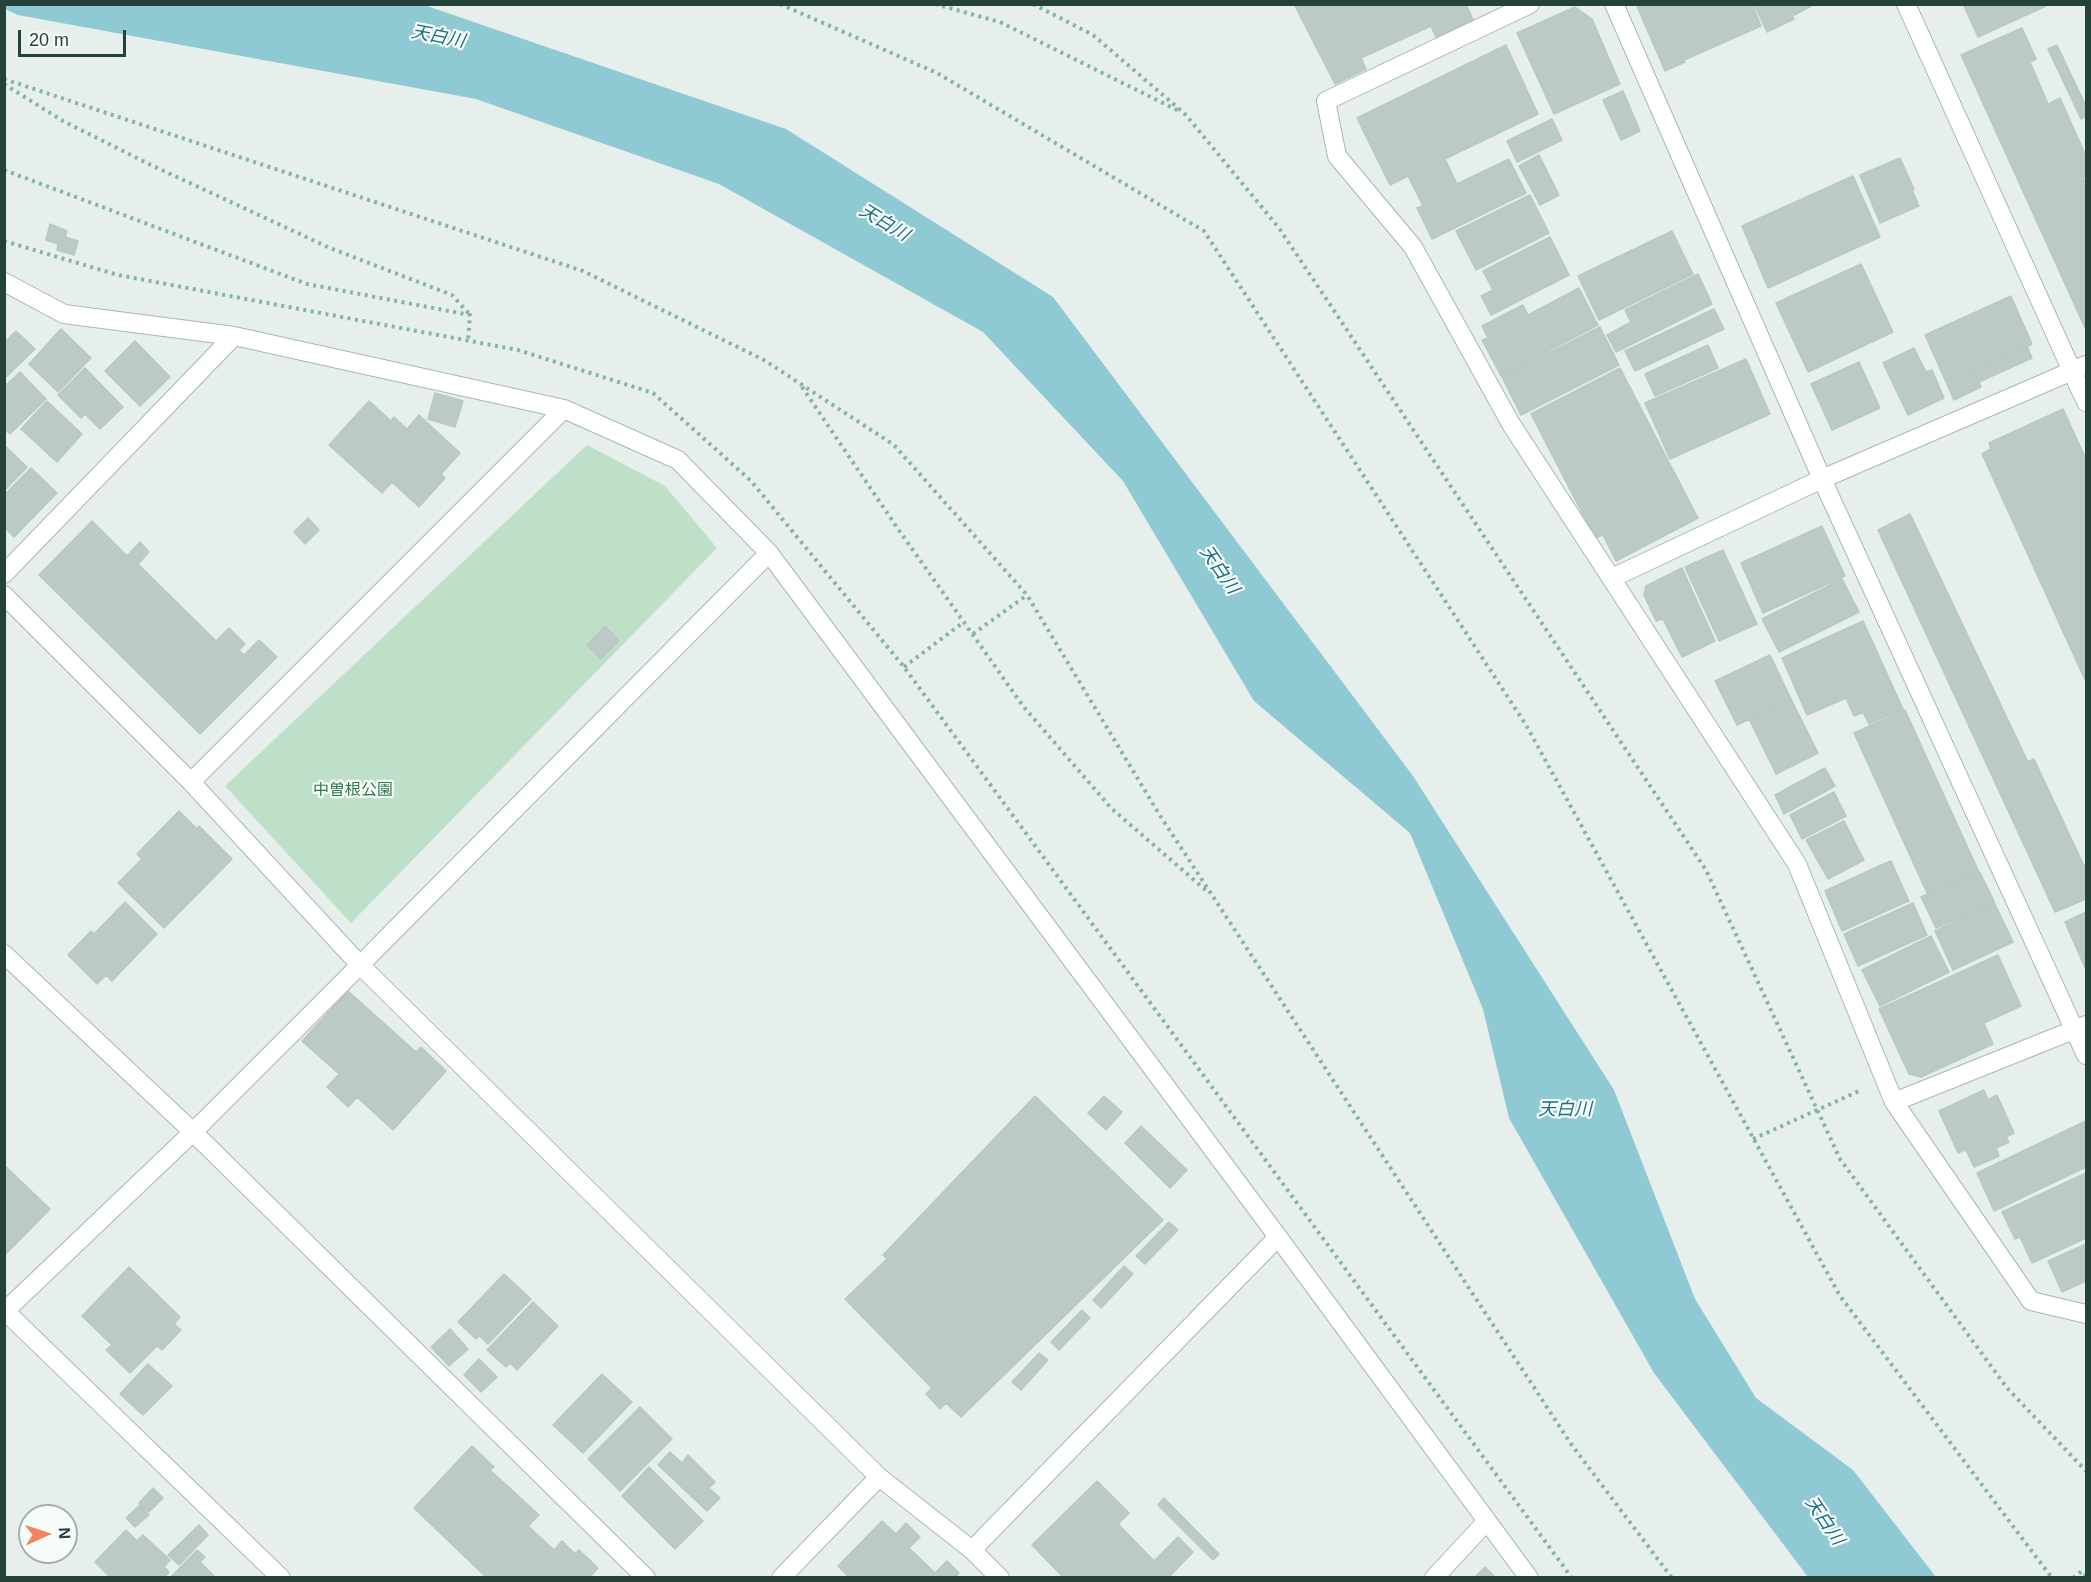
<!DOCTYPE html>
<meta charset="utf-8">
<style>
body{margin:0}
#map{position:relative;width:2091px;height:1582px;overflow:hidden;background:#e6efeb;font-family:Helvetica,sans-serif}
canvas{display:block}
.frame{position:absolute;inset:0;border:6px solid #24423a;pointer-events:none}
.north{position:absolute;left:18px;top:1504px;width:60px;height:60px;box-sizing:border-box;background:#f7fbf9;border:2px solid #a3b1ad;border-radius:50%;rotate:87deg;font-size:16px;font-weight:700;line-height:24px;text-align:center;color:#24423a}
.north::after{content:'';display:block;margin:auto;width:21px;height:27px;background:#f4845f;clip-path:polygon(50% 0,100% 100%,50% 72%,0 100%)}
.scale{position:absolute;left:18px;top:30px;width:108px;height:27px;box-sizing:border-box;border:3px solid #24423a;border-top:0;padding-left:8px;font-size:18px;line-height:21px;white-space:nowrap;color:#24423a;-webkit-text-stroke:4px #f7fbf9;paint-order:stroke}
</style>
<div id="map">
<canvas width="2091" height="1582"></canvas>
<div class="frame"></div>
<div class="north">N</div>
<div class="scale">20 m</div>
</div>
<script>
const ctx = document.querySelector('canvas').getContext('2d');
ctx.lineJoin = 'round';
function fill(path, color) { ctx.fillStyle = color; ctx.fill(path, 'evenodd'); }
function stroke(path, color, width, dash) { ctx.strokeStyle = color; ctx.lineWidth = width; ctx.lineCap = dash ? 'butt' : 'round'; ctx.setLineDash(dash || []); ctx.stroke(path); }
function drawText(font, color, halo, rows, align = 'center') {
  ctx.font = font + ' Helvetica,"Noto Sans JP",sans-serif'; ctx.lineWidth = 4.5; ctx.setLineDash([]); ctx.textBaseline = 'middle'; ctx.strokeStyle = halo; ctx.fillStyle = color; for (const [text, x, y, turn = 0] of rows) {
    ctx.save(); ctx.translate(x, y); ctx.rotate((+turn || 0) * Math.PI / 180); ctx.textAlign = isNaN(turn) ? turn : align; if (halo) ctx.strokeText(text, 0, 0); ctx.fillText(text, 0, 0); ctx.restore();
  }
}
fill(new Path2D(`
 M587 445 665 486 717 548 351 923 225 786Z`), '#bfe0c8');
fill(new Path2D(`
 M4 5H424L786 129 1053 297 1413 776 1614 1090 1695 1299 1756 1398 1853 1470 1936 1577H1808L1654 1373 1509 1118 1483 1009 1410 833 1254 701 1123 481 983 332 719 184 476 99 18 15 5 9Z`), '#8ec9d4');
const building = new Path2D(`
 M1294 4H1466L1473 20 1436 37 1431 26 1361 58 1366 69 1335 84Z
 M1642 4H1752L1761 26 1684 60 1685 62 1665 71 1637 6Z
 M1754 4H1787L1794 19 1767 32Z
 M1789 4H1815L1794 15Z
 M1963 4H2045L2046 6 1978 37Z
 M1575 7 1592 19 1620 84 1554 114 1517 33Z
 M2022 28 2036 59 2030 62 2048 104 2060 98 2086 156V176L2083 178 2086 185V330L1961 55Z
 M1506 45 1538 114 1445 159 1457 184 1509 159 1526 193 1432 239 1417 208 1423 206 1408 176 1390 185 1357 118Z
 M2057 45 2086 106V116L2081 119 2048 49Z
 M1623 91 1640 131 1621 140 1603 100Z
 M1552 119 1562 140 1517 162 1507 141Z
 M1539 155 1559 195 1540 205 1519 166Z
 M1900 158 1914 189 1912 190 1919 206 1880 223 1860 175Z
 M1853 176 1880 237 1768 288 1742 226Z
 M1530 195 1549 233 1476 270 1456 231Z
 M50 224 67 231 65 237 78 241 74 255 57 250 58 244 46 240Z
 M1672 231 1693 274 1599 320 1578 276Z
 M1550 237 1569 275 1491 315 1481 296 1493 290 1483 271Z
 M1861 264 1893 332 1808 372 1776 303Z
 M1698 274 1712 304 1616 352 1607 335 1631 322 1625 310Z
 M1579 288 1598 325 1501 376 1482 340 1488 338 1482 326 1523 305 1528 315Z
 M2011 296 2032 344 1946 382 1925 335Z
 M1714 309 1724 329 1635 371 1625 351Z
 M1600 327 1619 365 1521 415 1502 377Z
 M61 329 91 358 58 392 29 364Z
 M16 331 35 349 4 379V343Z
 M135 341 170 377 140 406 105 371Z
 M1708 345 1718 368 1655 396 1645 374Z
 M2027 346 2032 358 1979 382 1981 387 1954 400 1946 382Z
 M1914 348 1926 372 1932 370 1944 398 1908 415 1883 363Z
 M1746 359 1770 414 1670 459 1645 403Z
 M1859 362 1880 408 1832 430 1811 384Z
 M85 368 123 407 100 429 85 414 81 418 58 395Z
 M1620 368 1698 518 1616 561 1603 535 1595 538 1531 414Z
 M20 372 46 399 10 434 4 429V387Z
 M435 393 463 401 455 427 428 419Z
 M47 401 82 434 57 462 21 429Z
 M369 401 391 421 394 417 407 429 419 415 460 453 441 474 445 478 419 507 392 482 382 493 329 445Z
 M2063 409 2086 459V682L1982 454 1991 449 1989 443Z
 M4 445 27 467 4 491Z
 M31 468 57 493 14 537 4 527V495Z
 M1910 514 2028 762 2034 759 2086 870V899L2055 912 1878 530Z
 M308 518 319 530 305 544 294 532Z
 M92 521 127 556 140 542 149 552 138 564 216 641 229 628 245 644 239 650 244 655 259 640 277 657 200 734 39 575Z
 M1822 526 1845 576 1763 613 1741 563Z
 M1723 550 1757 624 1719 641 1685 567Z
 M1682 568 1715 641 1682 657 1663 619 1656 621 1644 595 1646 586Z
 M1842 579 1859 612 1779 652 1762 619Z
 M1863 621 1903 709 1869 724 1863 712 1854 716 1846 698 1807 715 1782 658Z
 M605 626 619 641 601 659 587 645Z
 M1770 655 1791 699 1737 725 1715 681Z
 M1791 699 1818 753 1776 774 1749 719Z
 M1905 710 1978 870 1927 893 1854 733Z
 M1825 768 1835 786 1784 814 1775 795Z
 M1834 792 1846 816 1802 839 1790 815Z
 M179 811 197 829 199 826 232 859 164 928 118 883 142 859 137 854Z
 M1844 821 1864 860 1828 879 1806 840Z
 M1891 861 1909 901 1897 906 1879 866Z
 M1879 866 1897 906 1842 931 1825 891Z
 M1979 871 1994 901 1936 928 1921 897Z
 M125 902 157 934 112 981 106 975 97 984 68 955 91 931 94 934Z
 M1994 902 2013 942 1953 970 1935 931Z
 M1913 903 1927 935 1858 966 1844 934Z
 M2086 912V970L2065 922Z
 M1931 936 1949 972 1880 1006 1862 970Z
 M1998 955 2021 1006 1984 1023 1993 1044 1921 1077 1909 1074 1879 1009Z
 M348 991 416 1052 421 1047 446 1071 393 1130 357 1097 348 1107 327 1087 339 1074 302 1041Z
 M1984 1090 1988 1100 1997 1095 2014 1133 2006 1137 2009 1142 1996 1148 1999 1156 1974 1167 1966 1150 1958 1153 1939 1111Z
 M1035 1096 1163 1220 961 1417 946 1403 940 1409 926 1394 932 1388 845 1299 887 1259 883 1255Z
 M1104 1096 1122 1112 1106 1130 1088 1113Z
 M2086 1121V1167L1994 1211 1977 1173Z
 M1141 1126 1187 1170 1170 1188 1125 1143Z
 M4 1165 50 1209 4 1256Z
 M2086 1173V1238L2032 1263 2020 1237 2015 1239 2002 1212Z
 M1169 1222 1178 1230 1145 1264 1136 1256Z
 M2086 1244V1281L2062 1292 2048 1261Z
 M1124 1266 1133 1274 1101 1308 1093 1300Z
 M129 1267 180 1317 174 1324 181 1330 162 1350 157 1346 130 1373 106 1350 112 1345 82 1316Z
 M504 1274 531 1299 488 1344 479 1335 476 1339 458 1322Z
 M533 1302 558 1326 517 1370 510 1363 506 1367 487 1350Z
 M1082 1310 1090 1318 1059 1350 1051 1342Z
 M450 1329 468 1349 449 1366 431 1347Z
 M1039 1353 1048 1360 1021 1390 1012 1382Z
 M479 1359 497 1377 481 1392 464 1375Z
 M148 1364 172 1386 143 1415 120 1394Z
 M602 1374 632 1402 583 1453 553 1425Z
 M640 1407 672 1439 620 1491 588 1459Z
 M472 1446 494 1467 490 1470 539 1515 528 1526 554 1550 562 1541 575 1554 579 1550 598 1568 589 1578H487L414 1508Z
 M670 1452 682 1463 688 1455 715 1482 709 1488 720 1498 707 1511 658 1465Z
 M649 1467 703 1521 675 1549 622 1496Z
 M1097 1481 1129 1513 1118 1524 1154 1561 1178 1537 1193 1552 1168 1578H1064L1032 1545Z
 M153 1488 163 1498 149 1512 139 1503Z
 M1164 1498 1219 1554 1213 1560 1158 1505Z
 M140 1505 149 1515 135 1527 126 1518Z
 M882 1521 896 1534 906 1523 920 1537 909 1548 935 1573 947 1561 959 1573 955 1578H850L838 1566Z
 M199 1525 208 1535 179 1565 168 1555Z
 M126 1530 137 1541 143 1535 170 1560 164 1567 169 1572 164 1578H111L95 1562Z
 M197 1550 205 1557 200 1562 216 1578H170Z
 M1485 1567 1496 1578H1474Z`);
fill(building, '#bbcac4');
stroke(building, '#b8c9c2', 1.5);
const street = new Path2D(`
 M1530 4 1326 101 1337 156 1413 247 1511 424 1797 864 1894 1102 2031 1301 2086 1314
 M1614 4 1822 479 2086 1055
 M1906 4 2086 402
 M4 282 64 314 234 336 564 409 678 460 769 553 1278 1237 972 1550 879 1477 360 965 769 553
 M4 574 234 336
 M1612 578 1822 479 2086 365
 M4 595 191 782 360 965 193 1132 4 1312
 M191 782 564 409
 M4 954 193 1132 646 1578
 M1894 1102 2086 1025
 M1278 1237 1529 1578
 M4 1310 281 1578
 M972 1550 1000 1578
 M781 1578 879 1477
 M1434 1578 1487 1521`);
stroke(street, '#a8b8b2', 20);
stroke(new Path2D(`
 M780 4 937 73 1204 231 1526 725 1840 1296 2052 1578
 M935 4 1000 22 1179 111
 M1033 4 1093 35 1185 114 1279 228 1706 870 1840 1159 2007 1388 2086 1471
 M4 79 583 271 764 360 894 445 1027 595 1159 814 1571 1444 1672 1578
 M4 84 63 121 151 165 330 248 452 295 470 315
 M4 170 307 284 470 315 468 341
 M4 241 118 275 518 350 653 393 751 481 904 667 1572 1578
 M802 387 896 526 1023 706 1111 808 1209 893
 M973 634 1027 595
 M904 667 964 622
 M1753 1139 1859 1091 1862 1092
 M2073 1578 2082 1571 2086 1576`), '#86b3a5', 4, [3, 4.5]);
stroke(street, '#fff', 18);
drawText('16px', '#2d7a4b', '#f7fbf9', [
 ["中曽根公園",353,791]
]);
drawText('italic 18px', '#1c6f80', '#f7fbf9', [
 ["天白川",438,37,11],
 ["天白川",884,223,31],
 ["天白川",1219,570,55],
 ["天白川",1565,1110],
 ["天白川",1824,1521,56]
]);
</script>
